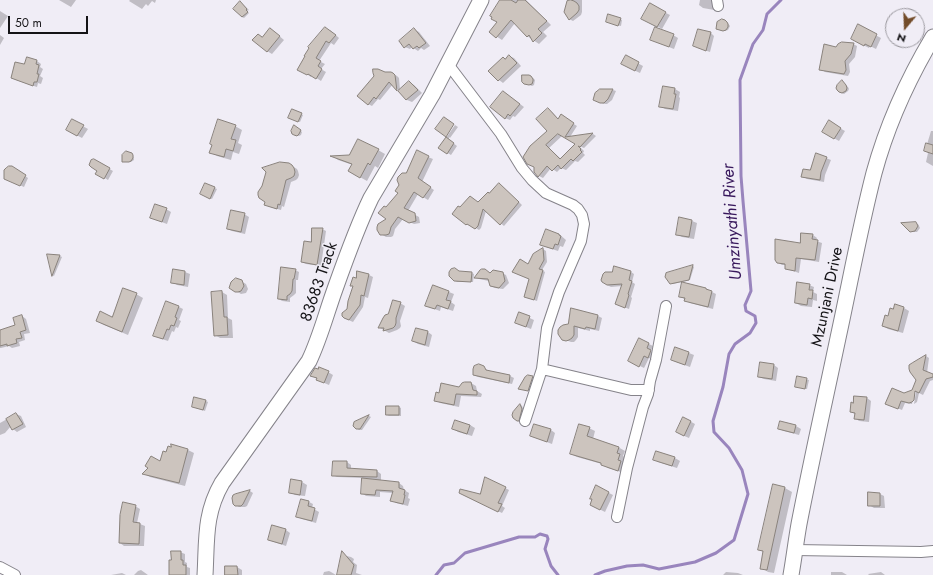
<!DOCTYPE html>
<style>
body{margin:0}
#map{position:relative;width:933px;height:575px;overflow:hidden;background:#f0edf6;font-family:Jost,sans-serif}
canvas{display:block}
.north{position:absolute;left:885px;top:8px;width:40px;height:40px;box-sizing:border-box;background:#f0edf6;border:1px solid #98969c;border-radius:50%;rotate:199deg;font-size:11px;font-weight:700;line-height:16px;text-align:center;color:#141316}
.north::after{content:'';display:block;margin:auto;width:14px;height:18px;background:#734c2a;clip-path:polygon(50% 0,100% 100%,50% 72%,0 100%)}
.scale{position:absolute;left:8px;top:16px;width:80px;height:18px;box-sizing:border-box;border:2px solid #141316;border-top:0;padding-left:5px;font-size:12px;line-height:14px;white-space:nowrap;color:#141316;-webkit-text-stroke:3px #f0edf6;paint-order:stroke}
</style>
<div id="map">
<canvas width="933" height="575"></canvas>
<div class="north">N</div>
<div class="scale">50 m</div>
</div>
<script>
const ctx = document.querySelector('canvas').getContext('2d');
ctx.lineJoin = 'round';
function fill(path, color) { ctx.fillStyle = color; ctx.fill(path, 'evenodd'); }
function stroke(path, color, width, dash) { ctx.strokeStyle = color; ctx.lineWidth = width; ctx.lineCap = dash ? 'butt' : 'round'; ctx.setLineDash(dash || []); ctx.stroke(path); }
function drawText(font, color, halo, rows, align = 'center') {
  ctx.font = font + ' Jost,sans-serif'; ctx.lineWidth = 3; ctx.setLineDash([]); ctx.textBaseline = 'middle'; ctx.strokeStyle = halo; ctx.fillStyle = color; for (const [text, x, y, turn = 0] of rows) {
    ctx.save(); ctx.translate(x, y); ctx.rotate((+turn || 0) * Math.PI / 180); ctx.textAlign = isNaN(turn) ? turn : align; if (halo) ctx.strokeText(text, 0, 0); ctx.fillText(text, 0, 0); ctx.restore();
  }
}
fill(new Path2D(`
 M59 0H76L71 7Z
 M130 0H156L155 3 152 1 148 6 146 4 142 9 129 1Z
 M501 0H526L551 25 543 32 547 36 539 44 527 36 515 23 502 40 490 32 499 22 493 17Z
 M572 0H582V12L581 15 573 21 569 19Z
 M700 0H716L714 10 703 8 699 5Z
 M241 3 249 10 247 11 249 13 244 18 242 17Z
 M650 5 670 15 662 29 643 18Z
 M0 11 8 16 0 28Z
 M620 19 622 20 621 26 609 23Z
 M727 22 730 26 728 30 725 31 719 30Z
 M858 26 881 38 876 49 870 46 869 48 857 42Z
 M271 29 284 40 272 54 267 51 259 35 263 38Z
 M330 30 339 38 334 45 331 43 319 61 325 64 321 69 326 72 321 81 312 75 311 77 299 69Z
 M415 30 419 32 430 46 424 50 421 48 418 51 412 47 410 49 405 47Z
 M698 30 711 33 714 36 710 52 698 48Z
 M0 35 4 38 0 45Z
 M673 35 678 38 674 49 656 42Z
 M853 44 857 46 855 57 849 64 850 72 848 76 825 72 821 69 837 48Z
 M509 56 514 58 521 66 503 83 499 80 490 71Z
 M626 57 643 66 640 73 627 67Z
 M27 59 37 61 41 64 40 67 43 69 40 76 43 78 41 84 38 83 37 87 16 80 12 78 25 66Z
 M385 73 393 74 397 76 399 78 400 90 409 82 414 85 422 93 412 102 407 100 393 84 380 100 378 99 372 106 368 104Z
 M529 76 533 78 535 80 534 85 532 86 524 83Z
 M842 81 848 87 849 89 848 91 844 94 839 92Z
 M663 87 675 89 680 92 679 97 680 98 678 111 665 109 660 106Z
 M613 90 616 91 612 100 607 104H605L598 102Z
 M504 92 524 107 515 117 513 116 510 120 505 118Z
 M548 110 552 112 559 120 561 116 577 126 570 137 593 134 596 136 584 148 579 146 584 151 583 153 585 155 578 162 575 161 566 170 561 168 557 172 551 168 543 178 539 176 535 171 548 131ZM563 135 577 144 561 159 549 148Z
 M301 114 303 115 300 122 291 119Z
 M72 120 88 129 82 138 67 130Z
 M829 122 845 131 839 141 823 132Z
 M455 125 458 127 450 138 449 137V140L457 146 451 155 439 148Z
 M235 126 242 130 238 143 242 145 239 154 233 152 231 160 217 156 211 152Z
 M296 127 302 132 301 135 299 136H297Z
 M931 131H933V166L926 162 928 153 925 151Z
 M371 146 385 154 378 168 375 166 367 181 349 171 353 165 338 160 333 156H350Z
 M129 152 133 155 134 160 131 162H125L123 161Z
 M428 157 433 159 422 182 434 190 428 200 418 194 408 211 419 217 420 223 414 224 403 219 395 229 394 233 393 236 391 237H386L381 234 388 219 387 208 399 193 407 174Z
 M826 158 831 160 825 175 824 182 807 179 802 176Z
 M94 160 113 171 108 180 97 173 98 171Z
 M289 164 297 169 298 171 299 175 298 178 296 180 291 182 284 207 282 206 281 210 270 207 265 204Z
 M12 167 28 178 24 187 8 180Z
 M206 184 217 189 212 199 201 194Z
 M499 184 502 186 522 205 504 226 486 211 481 228 479 230 471 225 470 226 467 224 460 208 478 203Z
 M166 209 171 212 167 224 156 220 151 218Z
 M244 214 249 217 245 234 232 231 228 229Z
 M680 219 692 221 697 223 694 239 682 237 677 234Z
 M915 223 918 224 920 228 917 232H912L910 231Z
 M322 229 326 231 321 266 306 264 302 262Z
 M559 234 566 240 563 247 560 246 558 251 546 247Z
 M813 235 817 238 816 241 822 243 819 262 801 259 799 273 790 270 786 268V265H782L777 262Z
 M543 249 546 251 547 262 542 270 545 272 537 301 528 298 530 279 529 265 534 255Z
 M48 255 60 256 62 257 54 276 52 275Z
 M693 266 694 267 690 280 673 284 671 283 667 273Z
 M174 270 185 272 190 274 188 287 177 285 173 282Z
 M295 270 299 272 298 280H296V293L294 295 290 298V302L282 301 279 299Z
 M358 272 369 275 373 277 368 298 365 297 363 307 353 322 344 318 348 309Z
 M459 272 472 273 474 274 473 282H457L455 280Z
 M631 272 634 274 632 282 635 284 631 297 632 298 629 309 616 304 622 286 611 287 607 285Z
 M502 273 506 275 509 283 503 289 495 288 491 286 489 281 479 279 476 277Z
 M239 280 246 284 248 289 246 293 241 294 231 288Z
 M809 285 814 287 813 292 817 294V301L813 300 812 307 801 306 796 303Z
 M433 286 449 292 454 294 451 302 455 305 453 311 441 307 440 311 426 306Z
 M222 292 227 295 228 318 232 320 233 338H220L215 335 212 293Z
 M712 292 716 294 713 309 690 303 680 296Z
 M136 294 143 298 128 335 104 325 97 321 113 318Z
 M400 303 405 306 400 321 401 326 400 328 397 330 389 333 380 328 389 315Z
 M895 306 904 308 909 311 903 333 888 329 883 326 894 310Z
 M179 307 183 309 179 320 181 321 178 328 176 327 174 332 172 331 168 341 159 338Z
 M519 313 534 320 531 329 516 323Z
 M22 316 26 319 30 333 24 334 25 340 19 342 20 346 12 348 9 346 1 348H0V331L16 326Z
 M598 316 602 318 599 331 590 329V331L578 328V337L576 340 574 342H571L563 339V326Z
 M428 332 432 335 429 347 418 344 413 341Z
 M639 339 653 346 651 351 655 354 653 360 649 358 644 368 634 363Z
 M675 348 689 353 694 355 690 367 676 362 672 360Z
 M926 356 929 358 927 373 933 376V380L930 381 923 395 919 393 917 402 914 404 916 392H914L912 404 905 403 902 410 890 405 904 394 915 390Z
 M774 365 778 368 776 381 764 379 759 377Z
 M483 367 487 370 488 371 510 376 514 378 512 384 478 377 474 375Z
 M328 372 333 375 329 385 322 382 317 380V379L311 375Z
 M533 377 534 378 530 391 521 389Z
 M798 377 809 380 807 389 796 387Z
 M471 383 476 386 477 391 482 394 481 397 461 396 459 407 440 403 435 400 459 388Z
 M867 398 871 401 869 422 859 421 855 418V414L851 412Z
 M206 401 208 402 205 411 193 407Z
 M521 405 522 406 524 411 520 422 518 420 514 413Z
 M399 407 401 408V416H389L387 415Z
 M16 414 21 416 26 427 17 432 13 429 11 426 5 433 0 435V423Z
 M369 416 371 417 362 430H359L356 428 354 422Z
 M684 418 695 424 689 438 682 435Z
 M456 421 470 425 475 428 472 436 458 432 454 429Z
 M781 422 796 426 801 429 799 435 784 431 779 429Z
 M589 428 595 431 593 439 618 447 625 451 623 456 626 458 624 473 608 468 602 464 577 457 571 454Z
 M551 430 555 433 552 444 536 438 531 436Z
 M188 450 194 453 185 486 150 477 144 473 161 463 167 453Z
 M656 452 675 458 680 461 677 468 658 462 654 459Z
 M333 462H347L351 465V469L377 471 381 474V481L399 483 403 486 404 490 409 493 408 498 410 499 408 506 396 503 392 500 393 493 380 492V497L366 496 362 493 363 478 337 477 333 475Z
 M486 478 509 490 502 506 505 508 502 513 464 495 481 496Z
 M302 482 307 485 305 496 295 495 290 492Z
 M773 486 785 488 792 492 774 573 768 572 762 568 764 552 759 550Z
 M597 487 613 495 605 512 597 508 593 500 591 498Z
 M250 491 253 493 247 506 245 507H239L236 505V495Z
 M880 494 884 496 885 508H874L869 505Z
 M309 502 313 504 312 508 319 512 316 523 302 519 297 516Z
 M135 506 140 509 137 523 140 524 145 526 144 546H124L120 543Z
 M286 530 290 533 286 546 274 542 269 540Z
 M180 552 185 554V562L187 563V567L190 568V575H170L172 561Z
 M342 555 351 557 354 559 353 562 357 565 356 573 362 575H343Z
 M237 567 242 570V575H226Z
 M141 570 148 575H134L138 571Z
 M329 571 331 572 336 575H323L324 572Z
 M726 572 738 573 743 575H723Z
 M831 572H842L847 575H831Z
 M881 572 885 575H869L868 574Z
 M122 573 126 575H111Z`), '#0003');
stroke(new Path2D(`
 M436 575 444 565 454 563 465 553 519 537H535L540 534 547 536 548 539 545 549 551 566 558 575
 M595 575 605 571 627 566 643 565 659 569 695 562 716 553 734 540 748 494 742 470 729 448 714 432 713 421 723 387 729 354 735 344 750 333 756 323 755 316 746 311 745 305 751 291 743 201 741 176 740 80 753 44 763 30 767 14 781 0`), '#9985bd', 3);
const building = new Path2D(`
 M500 0H511L516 3 518 0H525L547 21 538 29 542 33 533 42 529 35 527 37 511 20 496 38 489 32 497 22 491 19 492 17 490 16Z
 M571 0 574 1 577 3 579 6V10L577 13 569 20 564 12 567 1Z
 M240 1 247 9 246 10 248 12 242 17 233 9Z
 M650 3 666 12 657 27 641 19Z
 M608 14 621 18 618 26 606 22Z
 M722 19 725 20 727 22 728 24V27L726 30 723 31 716 29 717 22Z
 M858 24 877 34 871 47 865 44 864 46 851 39Z
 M325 27 336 35 329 43 326 41 316 58 321 61 318 66 322 69 316 79 308 74 307 75 297 70 305 56H304L309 48 308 47Z
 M655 27 674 34 669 47 650 40Z
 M270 28 280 36 267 52 252 40 258 34 262 37Z
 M414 28 426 43 419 48 417 46 413 49 409 44 404 48 399 41Z
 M698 29 711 32 706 51 693 46Z
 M842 42 854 43 851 54 845 61 846 70 844 74 819 70 824 44 836 47 838 44Z
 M509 55 517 63 498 81 488 71 503 57 505 59Z
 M626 55 639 62 635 71 621 64Z
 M27 57 37 60 36 64 39 65 37 74H39L37 82H34L33 86 11 78 15 62 24 64Z
 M373 69H378L385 72H391L393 73 395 75 397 91 389 82 376 99 374 97 368 105 357 96 374 76 373 73Z
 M522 75H529L531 76 533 79V81L532 84 529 85 524 84 522 82Z
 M842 80 846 85 847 88 846 91 842 93 839 92 837 90 836 88 837 85Z
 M409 81 418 90 406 100 398 91Z
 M663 86 675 88 674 94H676L673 109 659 107Z
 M600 89H613L608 99 604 103H600L593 100 595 93Z
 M503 91 520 104 510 116 508 114 505 119 490 107Z
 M548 108 558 119 561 114 574 123 565 137 593 133 580 147 578 146 581 149 580 150 582 152 573 161 571 159 561 169 558 165 552 171 547 166 538 177 534 172V167L527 164 523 157 530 146 547 131 536 119ZM558 134 575 144 560 159 546 145Z
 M292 109 302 113 298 122 288 118Z
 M444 117 454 124 446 137 454 143 447 154 438 148 446 137 435 129Z
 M72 119 84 125 77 136 66 130Z
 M218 119 236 125 231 139 236 140 233 151 226 149 224 157 209 153 212 145 210 144Z
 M829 120 841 128 834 139 822 132Z
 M294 125 301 130 299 134 297 136 294 135 292 134 291 131Z
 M358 139 379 149 370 165 368 163 360 178 348 171 352 164 330 156 349 155Z
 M926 143 933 145V154L924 151Z
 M417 150 429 156 418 178 431 187 423 198 414 192 404 208 415 213 416 221 409 223 398 217 391 227 390 231 389 234 386 235H380L377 230V227L378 224 386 219 378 213 384 206 386 207 398 193 395 191 399 185 397 180 398 177 402 173H406Z
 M126 151 132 153 133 155V158L131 161 129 162H122V155Z
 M816 153 827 157 821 172 820 180 801 177 803 169 810 170Z
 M94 159 110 168 104 179 95 174 97 171 91 167 89 165 91 160Z
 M280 162 289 163 292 165 294 168 295 172 294 176 291 178 286 180 280 205 278 204 277 209 264 205 265 202 259 198 258 195V192L262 186 266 172 262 168Z
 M9 166H12L26 175 20 186 4 179V170L6 168Z
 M205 183 215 187 210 199 200 194Z
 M499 183 519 202 500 225 483 209 478 226 475 229 467 224 466 225 452 214 458 206 460 207 470 196 478 202 488 192 489 193Z
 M155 204 167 208 162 222 150 218Z
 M231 210 245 213 241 232 227 229Z
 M679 217 692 220 689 237 676 235Z
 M916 222 918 226 915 231 910 232 901 223Z
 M312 228H323L317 265 301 262 304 241 311 242Z
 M546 229 559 234V235L561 236 558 245 555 244 553 249 540 245Z
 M801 233 813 234 812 239 818 240 815 260 796 258 795 271 785 269V264L777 263 775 260V239L800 243Z
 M543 248 544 260 539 269 543 270 534 300 524 297 529 279 512 272 520 259 528 264 533 254Z
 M47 254 60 255 52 276Z
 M693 265 689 280 670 284 665 277 666 273Z
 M614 266 631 271 629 280 632 281 628 294 629 295 625 308 615 304 622 284 607 285 602 282 601 280 603 274 605 272H612Z
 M281 267 296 269 294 279H293L292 291 290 294 287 296V300L278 299Z
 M455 268 459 271 472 272 471 282 454 281 449 276V272L451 269Z
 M173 269 185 271 184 285 171 283Z
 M482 269H485L490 273 493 270 503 272 505 281 499 288 490 286 488 279 474 278 480 270Z
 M357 271 369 274 364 296 361 295 360 305 349 320 344 318 342 316V313L347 309 348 301 353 286H350L353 277 356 278Z
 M236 278 242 280 244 286 241 291 238 292H235L229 288 231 282 233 280Z
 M682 282 706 288V289L712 291 708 307 684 301 685 298 679 297Z
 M797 282 810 284 809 290H813L812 299 808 298 807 305 795 303Z
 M433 285 449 291 446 300 451 301 448 309 437 305 435 309 425 306Z
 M123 288 137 293 122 332 96 321 100 311 112 317Z
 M222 291 224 317H227L228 335 214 336 211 292Z
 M393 300 401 302 396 318V323L395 326 393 328 383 331 384 328H378L383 318 385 315 388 314Z
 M166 301 179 306 175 317 177 318 174 326 171 325 169 330 167 329 163 339 153 336Z
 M895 304 904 307 898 331 882 326 885 315 888 316 890 308 893 309Z
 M571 308 598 315 595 329 586 327 585 329 574 326V335L572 338 569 340 566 341 562 340 558 334V330L560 327 563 325 568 324Z
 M519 312 530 316 526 327 515 323Z
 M22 315 26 330 20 332 22 338 16 339 17 343 7 346V344L0 346V330L15 325 13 318Z
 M416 328 428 331 425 345 412 341Z
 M639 338 649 343 647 348 651 350 648 358 644 356 639 367 628 361Z
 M675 347 689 352 685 365 671 360Z
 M926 355 923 370 933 374V377L926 379 919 393 915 391 914 400 912 402 909 403 901 401 898 409 885 404 892 388 904 393 912 390 916 380 910 372 909 369V365L912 363Z
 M760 362 774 364 772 379 758 377Z
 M479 364 484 366 486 370 510 375 509 383 473 375V369L474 366Z
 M319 367 329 371 324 383 316 380 317 378 310 376 315 368 318 369Z
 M528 375 533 376 528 391 518 389 525 377Z
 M797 376 807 378 805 389 795 387Z
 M465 382H471L473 390 477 391V395L456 394 454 405 434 401 436 392 439 393 441 383 459 387 462 383Z
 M854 396 867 397 864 420 854 419 855 413 850 412 851 402 853 403Z
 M194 397 206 400 203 410 192 407Z
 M520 404 522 409 519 421H517L513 418 512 415 513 412Z
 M386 406H399V415H386Z
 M16 413 23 424 12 430 6 419Z
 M369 415 360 429H356L353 426 354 422Z
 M683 417 691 421 684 436 676 432Z
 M455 420 470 425 467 434 452 429Z
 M780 421 796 425 794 433 778 429Z
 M534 424 551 429 547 442 530 436Z
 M579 424 590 427 587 436 619 447 617 453 620 454 618 460 621 461 618 471 601 465V463L570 454Z
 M171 444 188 449 179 483 142 474 148 468 145 466 151 456 160 461 163 451 166 452 168 446 171 447Z
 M656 451 675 457 672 466 653 460Z
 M333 461H347V468L377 470V477L332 476Z
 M485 477 506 487 498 503 502 504 498 512 459 493 460 489 480 494Z
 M362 478 399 482V488L405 490 404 495H405L403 504 390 501 393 491 376 490 375 495 361 494Z
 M291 479 302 481 300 495 289 493Z
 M773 484 785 487 767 570 760 569 763 551 758 550Z
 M596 485 609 492 600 510 590 505 592 499H590Z
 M250 490 243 504 241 506H235L233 504 232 498 233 495 235 494Z
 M868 492 880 493V506H868Z
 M301 499 309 501 308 506 315 508 312 521 296 517Z
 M123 502 136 505 133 522 140 523 139 544 119 543 120 515Z
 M272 525 286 529 282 544 268 540Z
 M171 551H181V560H183V565H186V575H169V560H171Z
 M342 551 354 565 351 575H337Z
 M225 566H237L238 575H225Z`);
fill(building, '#ccc4be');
stroke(building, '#89827c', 1);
const street = new Path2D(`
 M717 0 718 6
 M448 64 501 134 522 168 532 180 546 193 573 205 578 209 582 215 584 224 581 241 559 292 547 328 542 369 525 421
 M542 369 631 390H649
 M617 517 627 468 643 407 648 394 650 381 656 360 666 306
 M795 550 921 552 933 551
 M0 567 15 575`);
const secondary = new Path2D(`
 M205 575C207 541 204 514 222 483L309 361C320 338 326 314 335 289 346 258 357 227 371 198L432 95 481 0
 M791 575C794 558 796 541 799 524 811 462 825 400 838 338 850 283 860 227 874 173 887 125 908 79 933 37`);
stroke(street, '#85838a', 12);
stroke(secondary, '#85838a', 17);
stroke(street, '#fff', 10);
stroke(secondary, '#fff', 15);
drawText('16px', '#141316', '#f0edf6', [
 ["83683 Track",320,282,-71],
 ["Mzunjani Drive",828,297,-78]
]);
drawText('italic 17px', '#38185c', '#f0edf6', [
 ["Umzinyathi River",733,222,-94]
]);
</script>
